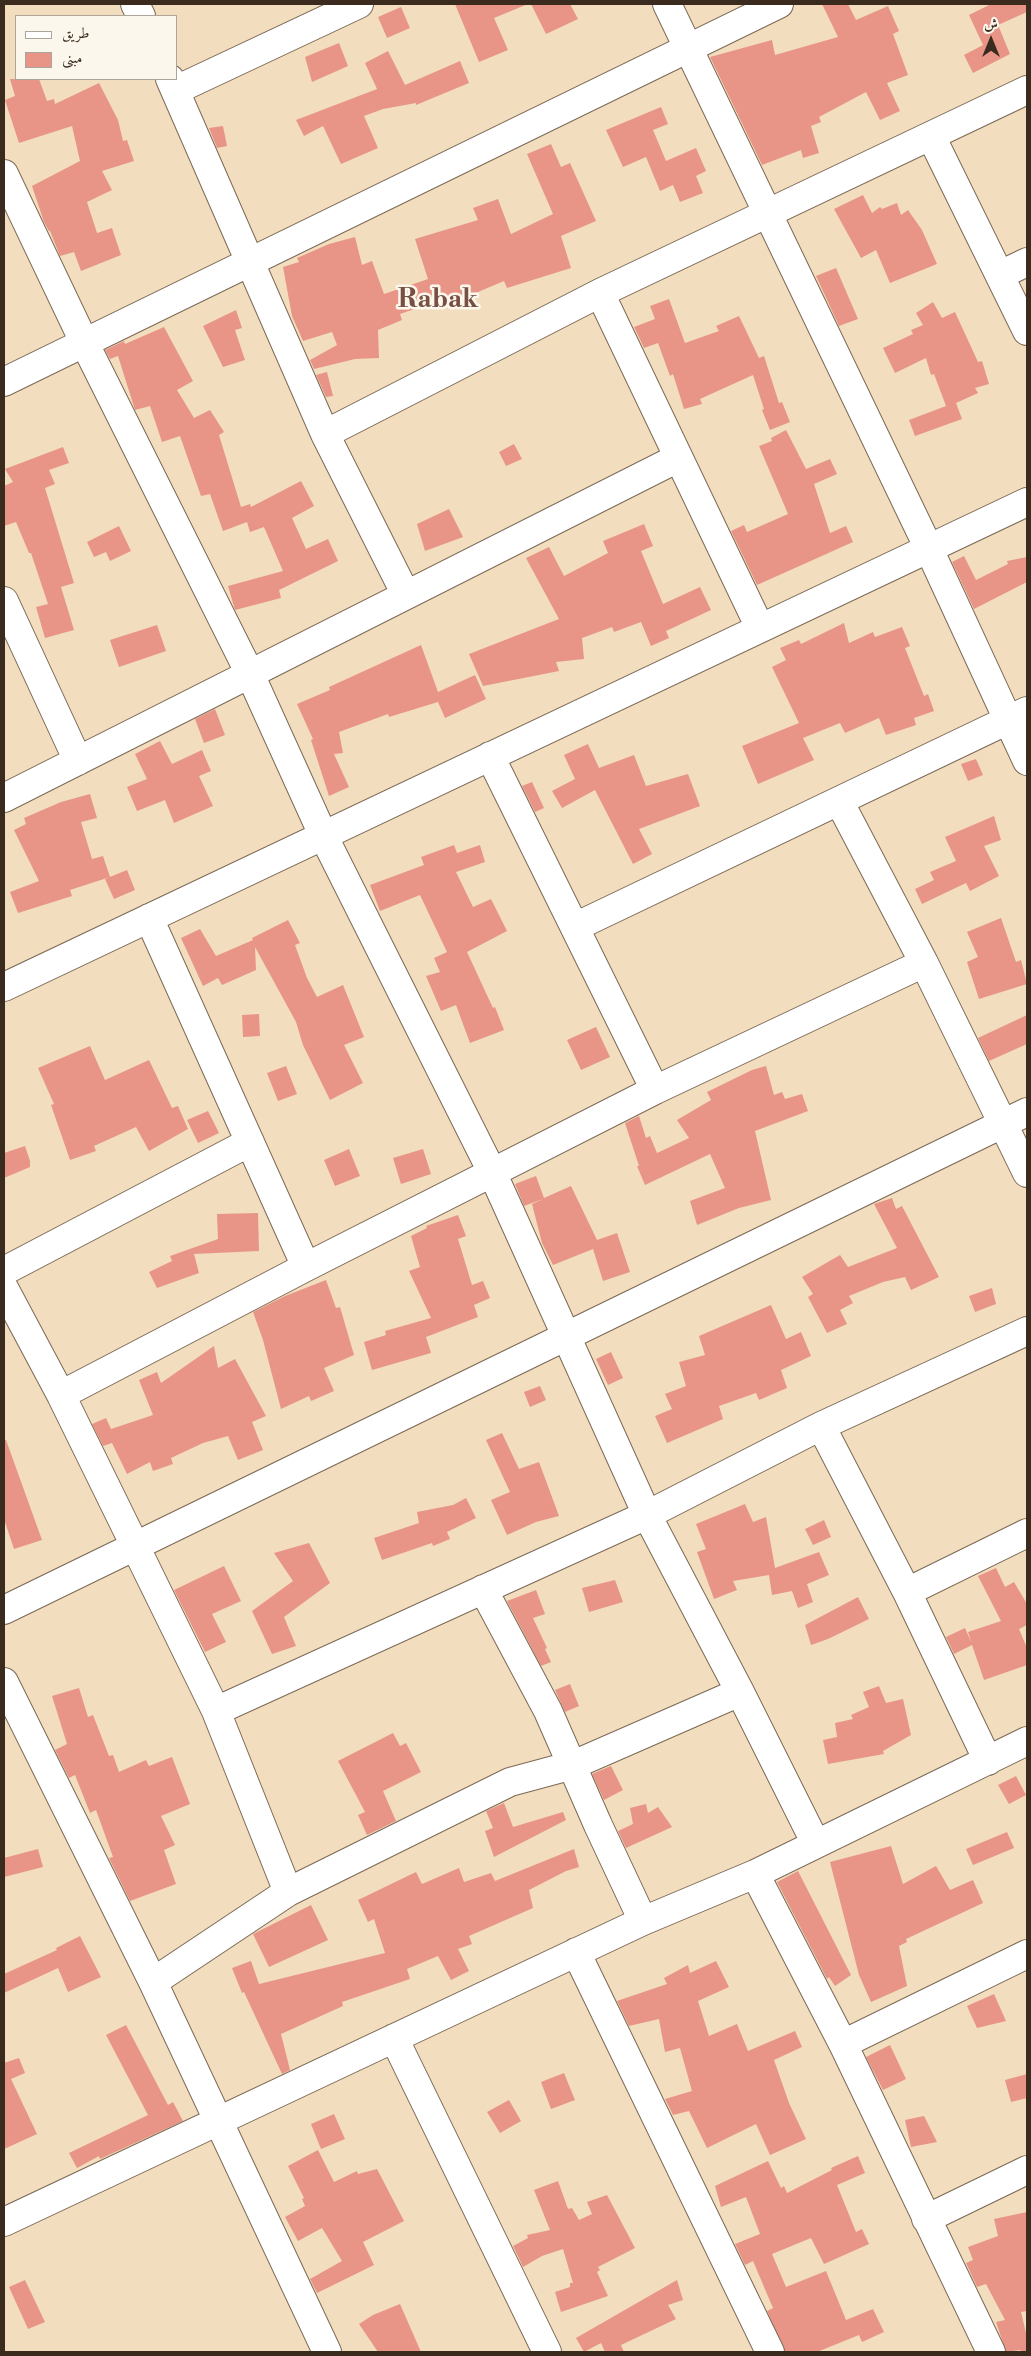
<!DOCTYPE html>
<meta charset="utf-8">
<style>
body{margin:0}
#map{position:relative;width:1031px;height:2356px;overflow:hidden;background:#f2ddbe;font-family:"Libre Bodoni",Amiri,serif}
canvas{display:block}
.frame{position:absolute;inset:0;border:5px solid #3b2a1e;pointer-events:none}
.legend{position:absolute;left:15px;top:15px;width:162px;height:65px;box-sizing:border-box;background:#fbf7ec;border:1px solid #aea59a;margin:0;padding:6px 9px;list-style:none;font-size:15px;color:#3b2a1e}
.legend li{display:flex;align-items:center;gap:10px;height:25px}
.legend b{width:25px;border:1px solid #aea59a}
.north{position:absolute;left:966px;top:15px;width:50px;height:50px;-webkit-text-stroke:4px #fbf7ec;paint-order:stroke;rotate:0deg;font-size:14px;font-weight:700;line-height:20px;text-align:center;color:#3b2a1e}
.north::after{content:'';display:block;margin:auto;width:18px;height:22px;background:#3b2a1e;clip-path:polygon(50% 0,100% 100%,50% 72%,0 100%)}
</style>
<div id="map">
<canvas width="1031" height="2356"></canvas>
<div class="frame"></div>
<ul class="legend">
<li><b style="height:6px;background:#fff"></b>طريق</li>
<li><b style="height:14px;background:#e89587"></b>مبنى</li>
</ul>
<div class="north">ش</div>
</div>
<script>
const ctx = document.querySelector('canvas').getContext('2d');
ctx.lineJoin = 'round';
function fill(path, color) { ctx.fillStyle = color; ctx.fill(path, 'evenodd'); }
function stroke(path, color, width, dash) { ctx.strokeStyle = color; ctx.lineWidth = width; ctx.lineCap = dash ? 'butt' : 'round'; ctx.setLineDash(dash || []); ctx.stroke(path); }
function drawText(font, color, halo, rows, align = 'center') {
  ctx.font = font + ' "Libre Bodoni",serif'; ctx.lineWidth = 5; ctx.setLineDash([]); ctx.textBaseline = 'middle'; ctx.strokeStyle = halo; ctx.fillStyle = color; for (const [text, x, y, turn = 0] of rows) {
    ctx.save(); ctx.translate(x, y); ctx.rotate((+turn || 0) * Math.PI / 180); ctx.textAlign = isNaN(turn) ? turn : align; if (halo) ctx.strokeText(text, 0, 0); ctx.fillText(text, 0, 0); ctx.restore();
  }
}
fill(new Path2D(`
 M455 4H528L494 18 508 50 479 62Z
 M531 4H570L578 19 546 34Z
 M822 4H848L856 20 888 6 899 31 893 34 908 75 887 83 900 111 880 120 866 92 819 117 821 122 811 126 819 153 803 158 801 150 762 165 710 57 772 40 775 55 838 37Z
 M991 4H1027V12L998 25 1010 54 973 73 964 55 983 45 969 15Z
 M401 7 410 28 387 38 378 17Z
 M339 43 348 66 312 82 305 57Z
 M388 51 405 85 460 61 469 83 416 105V103L383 109 364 116 378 148 341 164 323 126 304 136 296 120 377 89 365 63Z
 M10 79H39L47 101 54 99 55 104 99 83 118 120 123 141 127 140 134 161 102 171 112 190 87 202 97 233 112 228 121 255 81 271 74 252 60 256 50 231H49L44 222 32 186 80 161 72 126 19 143 5 100 15 96Z
 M661 107 668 124 653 130 666 161 696 148 706 171 696 176 703 193 680 202 673 185 660 191 646 157 623 167 606 130Z
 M223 126 227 146 217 148 209 128Z
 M551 144 561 167 570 163 596 221 561 236 571 268 507 288 504 281 438 309 435 302 400 314 402 320 378 330 379 358 355 359 314 369 310 360 337 345 332 332 303 341 292 316 283 267 299 262 297 258 329 244 355 237 362 265 372 261 384 294 428 279 415 239 478 220 473 208 498 199 511 234 553 214 527 154Z
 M863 195 872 213 880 207 882 209 897 203 901 215 908 210 922 230 937 264 890 283 876 250 861 258 834 209Z
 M836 268 858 319 839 326 816 276Z
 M669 299 685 343 719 331 716 326 739 316 759 358 764 356 779 403 782 402 790 422 770 430 762 410 764 409 753 375 700 399 702 404 684 409 673 374 670 376 658 343 644 348 634 327 655 319 650 306Z
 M933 302 942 318 955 312 978 362 982 361 989 384 975 388 978 393 956 403 962 419 915 436 909 420 946 406 934 374 931 375 926 358 895 373 883 348 913 334 911 330 923 325 916 313Z
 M236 310 242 328 235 330 245 360 223 367 203 326Z
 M164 327 193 381 177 390 194 418 210 410 224 432 219 435 241 507 250 504 251 507 301 481 314 506 292 518 306 549 328 539 338 561 279 590 281 598 235 610 228 586 283 571 264 527 250 532 247 522 223 531 210 494 201 496 180 436 162 442 150 406 135 410 118 356 110 359 105 350 124 341 125 344Z
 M327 372 333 396 326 397 316 375Z
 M786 430 806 469 830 459 837 474 814 484 830 533 846 526 853 542 757 585 731 531 744 525 747 532 788 514 759 446 772 441 771 438Z
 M514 444 522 459 506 466 499 452Z
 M63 447 69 463 49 470 55 484 45 488 74 583 61 587 74 630 45 638 36 607 48 604 31 553H29L16 522 4 526V486L13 482 5 469Z
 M449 509 463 537 425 551 417 524Z
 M644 524 653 546 641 551 663 604 700 587 711 610 666 631 669 638 651 646 641 622 614 632 612 627 582 638 584 659 556 662 559 671 483 686 469 654 559 619 526 558 549 547 564 576 608 553 603 541Z
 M119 526 131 551 110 561 106 552 94 557 87 542Z
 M964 556 976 580 1008 564 1007 561 1027 557V582L974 609 952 562Z
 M844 623 849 643 873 632 875 637 902 627 910 646 905 648 924 696 928 694 934 711 914 718 916 725 886 735 879 718 845 733 840 723 803 738 814 760 758 784 742 746 799 723 772 667 786 660 780 648 799 640 801 644Z
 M157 625 166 651 119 667 110 640Z
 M421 645 438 692 475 675 486 699 445 718 438 702 389 717 388 714 339 732 343 753 334 754 349 787 329 796 311 740 313 739 297 704 330 690 329 687Z
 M215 709 225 735 204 743 195 719Z
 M160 741 172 764 202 750 211 771 199 776 213 806 174 823 165 800 137 811 127 787 147 779 135 754Z
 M588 744 599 768 634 755 646 786 688 774 700 806 639 829 652 854 633 864 595 790 562 808 552 791 575 779 564 755Z
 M976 759 983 775 968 781 961 764Z
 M532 782 544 808 535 812 522 786Z
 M90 794 97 818 81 822 92 859 103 856 110 877 70 890 72 896 18 913 10 892 39 881 14 830 26 824 24 818 61 802Z
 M994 816 1001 840 984 846 999 876 970 891 966 883 922 904 915 889 934 880 930 872 956 861 945 837Z
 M454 845 457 853 480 845 485 862 456 872 473 907 491 899 507 931 467 952 493 1008 495 1007 504 1030 470 1043 456 1005 441 1011 426 976 440 972 434 958 447 952 420 895 380 911 370 885 424 865 421 857Z
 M127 870 135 890 114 899 105 879Z
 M1001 918 1016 962 1021 960 1027 984 979 999 967 962 978 957 967 932Z
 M288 920 300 943 295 945 307 978 317 997 343 985 364 1037 344 1045 363 1083 330 1100 303 1045 296 1022 255 947 256 970 222 985 218 978 203 986 181 938 200 929 216 956 253 940 252 938Z
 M259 1014 260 1036 243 1037 242 1015Z
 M1027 1015V1044L989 1061 978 1038Z
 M596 1027 610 1057 581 1070 567 1040Z
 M90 1046 105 1080 149 1060 172 1108 178 1106 188 1129 149 1151 136 1127 94 1146 96 1151 70 1160 51 1105 54 1104 38 1068Z
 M286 1066 297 1094 278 1101 267 1073Z
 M766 1066 774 1095 782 1092 785 1099 802 1094 808 1111 755 1131 771 1200 739 1208 697 1225 690 1201 725 1188 710 1154 645 1185 637 1166H639L625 1123 639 1116 646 1138 650 1136 657 1153 689 1138 677 1120 711 1100 707 1092 752 1070Z
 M208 1111 219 1133 198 1143 187 1120Z
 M25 1146 30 1161V1167L4 1178V1153Z
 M349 1149 360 1176 335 1186 324 1160Z
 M423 1149 431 1174 401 1184 393 1158Z
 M536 1176 544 1198 571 1186 597 1240 617 1233 630 1272 603 1281 593 1249 553 1265 542 1243 532 1204 543 1199 524 1206 515 1184Z
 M892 1198 896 1209 902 1206 939 1277 911 1290 905 1277 883 1282 849 1296 853 1303 840 1310 847 1324 827 1333 808 1297 813 1294 802 1277 840 1255 848 1267 897 1248 874 1204Z
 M258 1213 259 1251 194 1254 199 1273 157 1288 149 1272 172 1261 170 1256 218 1239 217 1214Z
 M458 1215 466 1236 458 1239 472 1285 483 1281 490 1298 474 1305 478 1317 426 1337 431 1353 372 1370 364 1342 386 1335 385 1331 431 1318 409 1271 420 1267 411 1236 427 1228 426 1226Z
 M326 1280 336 1308 340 1307 354 1355 324 1368 334 1391 311 1401 309 1396 281 1409 263 1340 253 1312 285 1296Z
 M992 1288 996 1304 975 1312 969 1296Z
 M771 1305 786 1339 801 1332 811 1356 781 1370 787 1388 759 1400 756 1393 719 1406 723 1419 667 1443 655 1416 672 1409 665 1394 686 1386 679 1362 705 1355 699 1336Z
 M214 1346 218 1368 235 1359 266 1416 252 1422 263 1450 238 1460 228 1436 203 1443 171 1458 173 1464 153 1471 150 1462 127 1474 112 1443 103 1446 92 1424 106 1418 111 1429 153 1415 139 1380 157 1372 161 1383Z
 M611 1352 623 1378 608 1385 596 1359Z
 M540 1386 546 1400 530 1407 524 1392Z
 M502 1433 519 1469 539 1462 559 1516 536 1522 507 1535 491 1500 510 1492 486 1440Z
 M4 1440H6L42 1540 14 1549 4 1519Z
 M466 1498 476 1518 447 1532 450 1539 433 1546 432 1543 382 1560 374 1538 419 1523 417 1512 453 1505Z
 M745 1504 753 1522 766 1517 775 1568 819 1552 829 1575 807 1584 813 1602 798 1608 792 1591 772 1595 769 1575 733 1581 737 1590 714 1599 697 1552 706 1549 696 1524Z
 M824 1520 831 1537 813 1545 805 1529Z
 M309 1543 330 1583 284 1617 296 1646 272 1654 252 1611 293 1581 274 1553Z
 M224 1566 241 1601 212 1614 226 1642 205 1652 174 1590Z
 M996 1568 1005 1587 1014 1582 1027 1604V1625L1019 1629 1027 1648V1665L984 1680 972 1645 954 1654 946 1637 965 1628 971 1642 968 1632 1001 1621 978 1576Z
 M615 1580 623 1602 589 1612 582 1588Z
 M536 1590 545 1614 533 1618 547 1648 545 1649 551 1662 541 1666 507 1601Z
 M858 1597 869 1619 828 1639 811 1645 805 1625Z
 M570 1684 579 1706 565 1712 555 1690Z
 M879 1686 886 1703 903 1699 911 1735 883 1751 884 1754 828 1764 823 1740 837 1737 835 1723 853 1719 851 1715 869 1707 863 1692Z
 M79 1688 88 1717 93 1715 109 1756 113 1755 119 1772 146 1760 149 1766 172 1757 190 1804 161 1816 175 1845 164 1850 176 1884 130 1901 109 1858 113 1857 96 1810 90 1813 75 1775 69 1778 55 1750 67 1744 52 1696Z
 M393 1733 400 1746 406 1743 421 1772 383 1791 396 1821 367 1835 358 1815 365 1812 338 1761Z
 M611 1766 623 1790 604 1800 592 1774Z
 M1016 1776 1026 1795 1009 1804 998 1785Z
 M504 1803 513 1827 563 1812 566 1820 494 1857 485 1831 493 1828 486 1811Z
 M646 1804 648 1813 658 1807 672 1827 626 1848 618 1831 633 1824 630 1808Z
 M1007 1832 1014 1848 973 1865 966 1849Z
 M891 1846 903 1884 936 1866 950 1890 973 1880 983 1903 906 1939 907 1942 899 1946 907 1986 871 2002 859 1975 830 1862Z
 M38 1849 43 1867 4 1877V1858Z
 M574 1849 579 1867 566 1871 529 1890 533 1908 469 1936 472 1944 458 1949 469 1971 451 1980 438 1956 407 1969 410 1979 342 2002 343 2006 281 2034 290 2070 282 2074 244 1992 242 1993 232 1968 251 1961 259 1984 385 1953 374 1919 368 1922 358 1900 416 1872 422 1884 459 1868 464 1882 491 1873 495 1881Z
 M798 1871 851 1975 835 1986 829 1977 827 1979 777 1882Z
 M311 1905 328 1940 269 1967 253 1934Z
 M80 1936 101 1977 68 1992 58 1968 4 1993V1974L57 1950 56 1948Z
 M716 1961 729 1987 698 2001 709 2036 737 2024 748 2051 795 2031 802 2047 774 2060 789 2103 806 2139 770 2155 756 2124 707 2148 689 2111 673 2115 665 2099 692 2091 680 2048 665 2052 659 2019 629 2026 617 2001 667 1984 664 1978 688 1965 690 1973Z
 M994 1994 1006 2021 977 2028 967 2006Z
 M126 2025 168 2105 173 2102 183 2121 100 2159 99 2156 77 2168 69 2153 148 2115 106 2035Z
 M890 2045 906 2079 883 2090 866 2057Z
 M19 2058 25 2073 11 2079 37 2134 4 2149V2063Z
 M564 2073 575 2100 551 2109 541 2082Z
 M1027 2074V2098L1011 2102 1005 2080Z
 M509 2100 521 2121 500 2133 487 2112Z
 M334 2114 345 2139 321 2149 311 2124Z
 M924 2116 937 2142 911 2147 905 2120Z
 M318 2150 334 2182 357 2171 358 2174 377 2169 404 2221 363 2242 374 2265 317 2293 310 2279 342 2261 322 2228 298 2241 285 2217 305 2206 302 2199 304 2198 288 2166Z
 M858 2156 865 2173 837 2185 856 2232 862 2229 869 2244 824 2264 811 2238 772 2254 786 2287 826 2271 846 2320 873 2309 884 2332 862 2342 859 2335 817 2352H785L767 2311 773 2308 753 2261 745 2265 735 2244 760 2234 746 2197 721 2207 715 2186 768 2161 781 2188 784 2186 787 2193 832 2170 831 2168Z
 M558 2181 568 2209 572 2208 579 2220 592 2214 587 2202 607 2195 635 2248 598 2267 600 2270 597 2272 608 2296 561 2312 555 2292 570 2287V2283H573L563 2249 542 2256 523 2267 513 2246 528 2238 527 2235 550 2230 534 2190Z
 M1027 2212V2311L1021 2312 1027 2337V2352H1022L1020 2350 1006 2352 996 2322 1005 2320 986 2284 977 2287 966 2263 973 2260 968 2247 998 2236 994 2219Z
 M25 2280 45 2322 28 2329 9 2287Z
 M677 2280 683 2300 668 2305 676 2319 621 2345 624 2352H605L601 2343 584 2352 576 2338Z
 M400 2304 421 2352H378L359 2324 373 2315Z`), '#e89587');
const minor = new Path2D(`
 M135 4 141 16
 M667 4 929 549 1027 761
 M170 79 325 434 406 595
 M176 90 359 4
 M931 136 1027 331
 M4 174 84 342 250 674 323 835 492 1172 647 1515 740 1692 816 1844
 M1000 275 1027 262
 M600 293 760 628
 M4 382 779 4
 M325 434 600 293 1027 90
 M4 601 78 761
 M490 756 655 1090
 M4 798 678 458
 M839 801 924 963 1027 1173
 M149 918 306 1267
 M575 927 1027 711
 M4 987 1027 502
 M4 1271 250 1142
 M4 1288 61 1395 216 1711 288 1892
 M61 1395 306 1267 655 1090 924 963
 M821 1426 907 1592 988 1761
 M483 1589 548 1711 598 1825 643 1921
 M907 1592 1027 1533
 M4 1610 1027 1112
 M4 1682 153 1982 327 2352
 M216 1711 647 1515 821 1426 1027 1331
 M755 1874 843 2044 991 2352
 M576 1952 770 2352
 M153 1982 288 1892 510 1782 573 1765 740 1692
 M394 2038 547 2352
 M843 2044 1027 1954
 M926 2219 1027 2170
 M4 2222 643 1921 755 1874 1027 1741`);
stroke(minor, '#7b6956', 30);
stroke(minor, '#fff', 28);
drawText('bold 26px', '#784f43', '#fbf7ec', [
 ["Rabak",438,301]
]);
</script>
